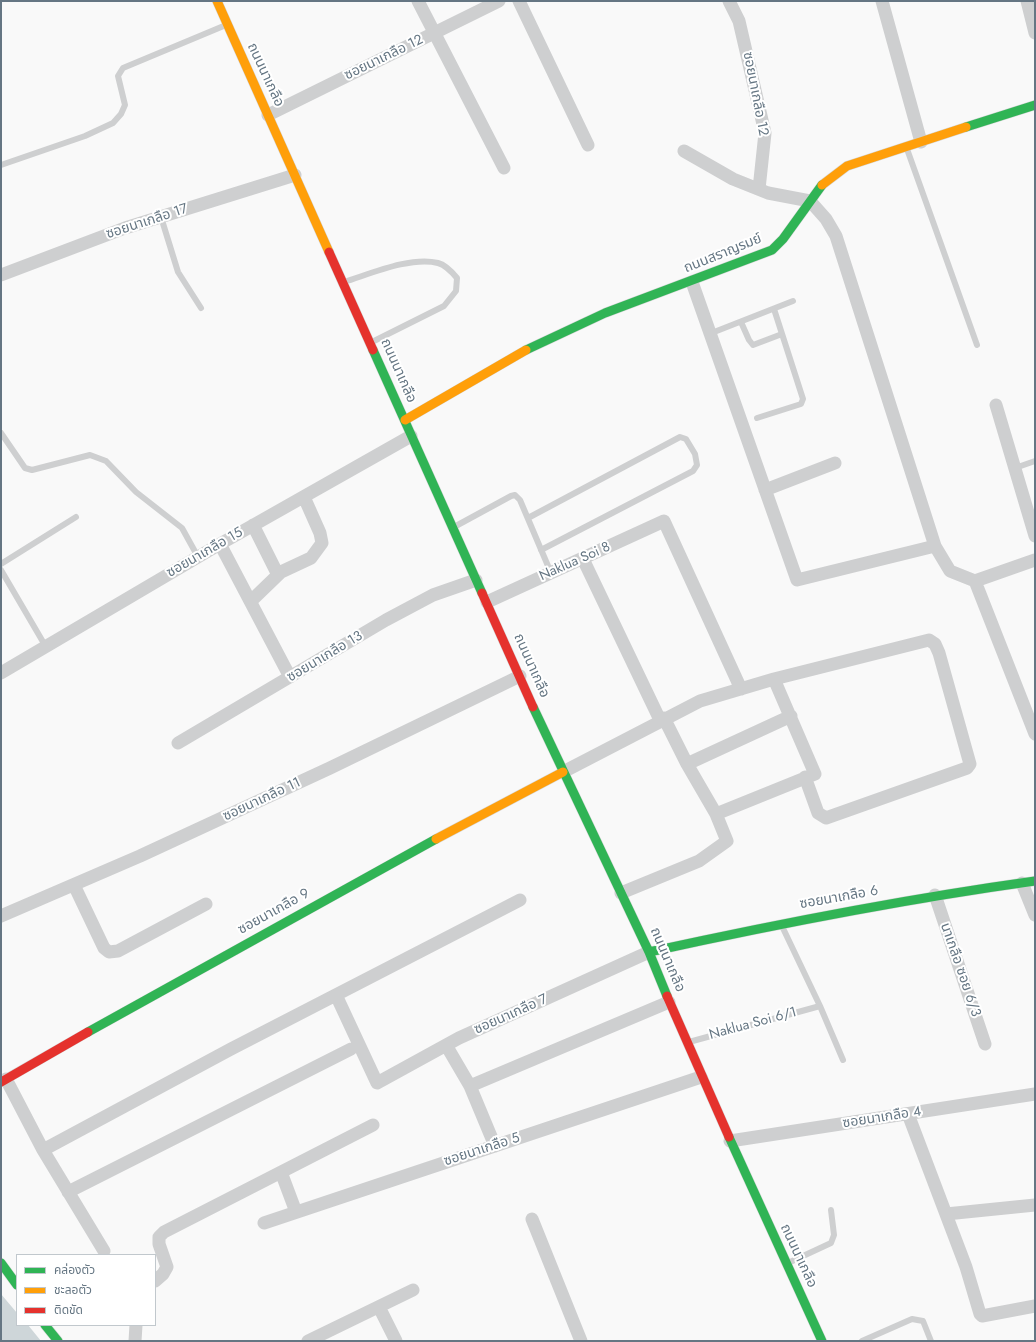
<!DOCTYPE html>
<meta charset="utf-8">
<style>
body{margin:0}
#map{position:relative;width:1036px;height:1342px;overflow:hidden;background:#f9f9f9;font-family:Jost,"Noto Sans Thai",sans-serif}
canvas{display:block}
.frame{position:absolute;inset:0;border:2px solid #657683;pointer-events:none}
.legend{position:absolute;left:16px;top:1254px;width:140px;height:72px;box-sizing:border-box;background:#fff;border:1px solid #c1c8cd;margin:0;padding:5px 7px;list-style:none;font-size:12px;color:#657683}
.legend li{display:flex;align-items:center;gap:8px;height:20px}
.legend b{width:20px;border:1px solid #c1c8cd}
</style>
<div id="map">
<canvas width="1036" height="1342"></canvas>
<div class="frame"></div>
<ul class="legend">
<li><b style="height:5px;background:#30b455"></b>คล่องตัว</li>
<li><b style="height:5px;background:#ff9f0a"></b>ชะลอตัว</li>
<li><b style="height:5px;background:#e5322d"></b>ติดขัด</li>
</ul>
</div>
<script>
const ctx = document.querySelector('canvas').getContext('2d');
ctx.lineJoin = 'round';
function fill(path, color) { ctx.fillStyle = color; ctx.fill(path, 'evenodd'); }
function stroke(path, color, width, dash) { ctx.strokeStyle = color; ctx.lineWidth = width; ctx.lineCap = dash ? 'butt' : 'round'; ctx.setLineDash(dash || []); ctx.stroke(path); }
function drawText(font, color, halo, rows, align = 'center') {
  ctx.font = font + ' Jost,"Noto Sans Thai",sans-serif'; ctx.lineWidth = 4; ctx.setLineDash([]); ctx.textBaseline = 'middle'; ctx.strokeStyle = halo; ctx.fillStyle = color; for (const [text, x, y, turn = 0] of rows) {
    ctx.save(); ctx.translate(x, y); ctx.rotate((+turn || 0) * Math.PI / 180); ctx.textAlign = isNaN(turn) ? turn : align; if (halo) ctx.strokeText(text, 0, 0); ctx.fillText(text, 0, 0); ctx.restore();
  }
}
fill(new Path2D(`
 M1 1294 17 1313V1325H28L41 1341H1Z`), '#ced6d9');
const fast = new Path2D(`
 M966 127 1035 105
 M373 350 482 593
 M526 350 605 313 772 250 783 239 822 185
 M533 707 649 952 667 996
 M649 952C777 924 905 899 1035 881
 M88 1032 436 839
 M729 1137 822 1341
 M1 1263 17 1285
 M45 1325 58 1341`);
const slow = new Path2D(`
 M217 1 329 252
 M822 185 847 166 966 127
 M405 420 526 350
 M436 839 563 772`);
const jam = new Path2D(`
 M329 252 373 350
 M482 593 533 707
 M667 996 729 1137
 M1 1082 88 1032`);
stroke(fast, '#d5d6d7', 10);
stroke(slow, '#d5d6d7', 10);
stroke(jam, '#d5d6d7', 10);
stroke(new Path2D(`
 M907 149 977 345
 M1 165 85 136 113 123 121 114 125 105 118 76 123 68 226 25
 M161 217 178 272 201 308
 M344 282C370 274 411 256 438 263 446 265 452 272 457 278L456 291 444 306 372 342
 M741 322 749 340 753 345 782 334
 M709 334 793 301
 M757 418 801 404 803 399 774 309
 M1 433 25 468 32 470 90 455 106 461 136 492 182 528 198 557
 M1015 468 1035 461
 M528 518 680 437 686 439 695 454 697 465 693 471 541 550
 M454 527 511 496 515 495 520 500 551 573
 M1 564 76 517
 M1 570 46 647
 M781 924 820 1006 843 1060
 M689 1042 820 1006
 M788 1263 831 1243 834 1235 831 1210
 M862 1341 912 1319 923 1321 931 1341`), '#cecfd0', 6);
stroke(new Path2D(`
 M418 1 504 168
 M519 1 588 145
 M729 1 739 21 765 133 759 189
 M882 1 921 142
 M1027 1 1035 33
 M268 115 499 1
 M684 151 733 179 768 193 810 201 826 219 836 236 935 546 950 571 975 581 1035 560
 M1 275 125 228 295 175
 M692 282 797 580 935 546
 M996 405 1035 536
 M765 490 835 463
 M253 525 278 575
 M220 544 290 677
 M583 559 660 720
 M975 581 1035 734
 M251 601 281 572 311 558 322 543 320 533 304 497
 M487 602 664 521 741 689
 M1 673 220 544 411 436
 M178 743 386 620 433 595 476 580
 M687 764 791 716
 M563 772 700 701 774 679 929 640 935 644 939 653 970 764 967 768 826 818 818 813 805 777
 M716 814 815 774 774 679
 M1022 883 1035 915
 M74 885 104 948 109 952 118 951 206 904
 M621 893 699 861 727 841 716 814 687 764 664 718
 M935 895 985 1044
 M1 916 140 856 330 768 520 676
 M336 995 377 1083 459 1038 649 952
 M446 1045 470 1086 495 1146
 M6 1079 43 1150 104 1251
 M470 1086 669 1002
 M908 1114 966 1267 980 1314 982 1316 1035 1306
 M730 1141 1035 1094
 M43 1150 231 1049 520 900
 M281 1172 296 1212
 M68 1192 351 1049
 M946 1214 1035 1205
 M532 1219 581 1341
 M264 1223 701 1077
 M155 1281 163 1274 167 1267 159 1244V1237L164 1232 373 1125
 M379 1307 396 1341
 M135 1341 136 1325
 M308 1341 413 1290`), '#cecfd0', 13);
stroke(fast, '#30b455', 9);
stroke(slow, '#ff9f0a', 9);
stroke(jam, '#e5322d', 9);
drawText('14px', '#657683', '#fff', [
 ["ซอยนาเกลือ 12",384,58,-26],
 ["ถนนนาเกลือ",265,75,65],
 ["ซอยนาเกลือ 12",755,94,79],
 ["ซอยนาเกลือ 17",147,222,-18],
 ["ถนนสราญรมย์",723,254,-22],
 ["ถนนนาเกลือ",398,371,66],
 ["ซอยนาเกลือ 15",205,553,-30],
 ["Naklua Soi 8",575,562,-24],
 ["ซอยนาเกลือ 13",325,657,-31],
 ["ถนนนาเกลือ",531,666,66],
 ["ซอยนาเกลือ 11",262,800,-25],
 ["ซอยนาเกลือ 6",839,898,-10],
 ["ซอยนาเกลือ 9",274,912,-29],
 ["ถนนนาเกลือ",667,960,67],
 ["นาเกลือ ซอย 6/3",960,970,71],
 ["ซอยนาเกลือ 7",511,1015,-24],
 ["Naklua Soi 6/1",753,1024,-15],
 ["ซอยนาเกลือ 4",882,1118,-9],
 ["ซอยนาเกลือ 5",482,1150,-18],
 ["ถนนนาเกลือ",798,1256,65]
]);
</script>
